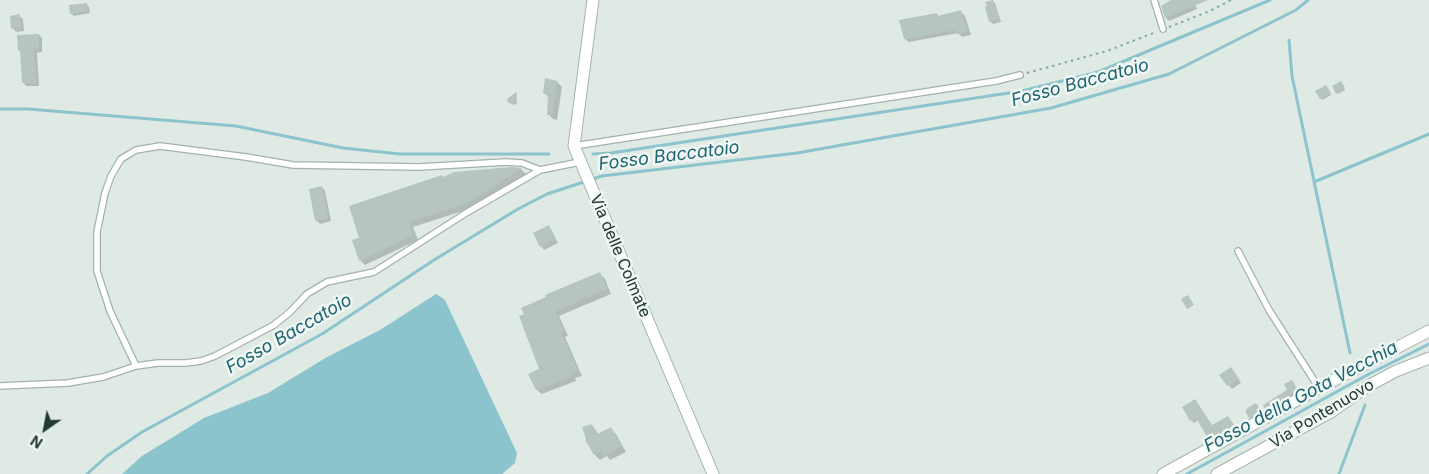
<!DOCTYPE html>
<style>
body{margin:0}
#map{position:relative;width:1429px;height:474px;overflow:hidden;background:#e0eae5;font-family:Inter,sans-serif}
canvas{display:block}
.north{position:absolute;left:20px;top:404px;width:50px;height:50px;-webkit-text-stroke:4px #f0f7f4;paint-order:stroke;rotate:213deg;font-size:14px;font-weight:700;line-height:20px;text-align:center;color:#223a32}
.north::after{content:'';display:block;margin:auto;width:18px;height:22px;background:#223a32;clip-path:polygon(50% 0,100% 100%,50% 72%,0 100%)}
</style>
<div id="map">
<canvas width="1429" height="474"></canvas>
<div class="north">N</div>
</div>
<script>
const ctx = document.querySelector('canvas').getContext('2d');
ctx.lineJoin = 'round';
function fill(path, color) { ctx.fillStyle = color; ctx.fill(path, 'evenodd'); }
function stroke(path, color, width, dash) { ctx.strokeStyle = color; ctx.lineWidth = width; ctx.lineCap = dash ? 'butt' : 'round'; ctx.setLineDash(dash || []); ctx.stroke(path); }
function drawText(font, color, halo, rows, align = 'center') {
  ctx.font = font + ' Inter,sans-serif'; ctx.lineWidth = 5; ctx.setLineDash([]); ctx.textBaseline = 'middle'; ctx.strokeStyle = halo; ctx.fillStyle = color; for (const [text, x, y, turn = 0] of rows) {
    ctx.save(); ctx.translate(x, y); ctx.rotate((+turn || 0) * Math.PI / 180); ctx.textAlign = isNaN(turn) ? turn : align; if (halo) ctx.strokeText(text, 0, 0); ctx.fillText(text, 0, 0); ctx.restore();
  }
}
fill(new Path2D(`
 M436 294 445 300 517 453 515 463 502 474H122L142 456 204 418 268 393 327 357 380 330Z`), '#8bc4cc');
fill(new Path2D(`
 M1177 0H1193L1197 9 1169 21 1166 18 1162 6Z
 M992 1 995 3 1001 22 993 24 991 22 986 8Z
 M86 4 89 7 90 13 74 16 71 13Z
 M961 12 965 16 971 35 962 37 958 33 909 42 905 39 939 17Z
 M19 16 23 19 24 31 16 32 13 28Z
 M39 35 42 38V52L37 53 39 86H26L23 82Z
 M557 82 562 87 557 120 553 119 548 114 549 97 544 93Z
 M1342 84 1345 90 1338 94 1337 93Z
 M1327 88 1331 95 1322 100 1321 98Z
 M516 94 517 103 514 105 511 103Z
 M511 168 521 169 526 174 475 207 413 227 418 240 365 265 360 260 361 239 444 178Z
 M322 187 325 191 331 221 320 224 316 220Z
 M549 227 558 243 544 250 541 246Z
 M600 274 605 279 611 294 559 316 568 336 565 337 582 376 575 378 576 381 542 394 537 390 540 370 520 317Z
 M1234 372 1241 383 1232 389 1221 375Z
 M1294 384 1300 394 1269 411 1266 408Z
 M1197 403 1212 426 1230 420 1236 429 1213 442 1207 436 1198 420 1194 423 1191 420Z
 M1256 404 1263 415 1253 421 1250 417Z
 M592 425 599 435 611 429 616 434 626 452 610 460 607 456 600 460 595 455 587 441Z`), '#0003');
stroke(new Path2D(`
 M1289 40 1292 76 1350 353
 M0 109H28L236 126 343 148 400 154H549
 M593 154 611 153 1022 91 1098 72 1270 0
 M1314 182 1429 134
 M87 474 107 456 142 432 322 334 434 260 518 209 547 194 602 176 797 153 1051 108 1169 74 1296 10 1308 0
 M1187 474 1369 374 1429 344
 M1339 474 1365 405`), '#8bc4cc', 3);
fill(new Path2D(`
 M993 0 999 19 989 22 985 7 987 6 985 2Z
 M1171 0H1208L1165 18 1161 6Z
 M87 3 88 11 70 14 69 5Z
 M961 10 968 31 957 34 956 30 904 39 899 20 937 13 938 16Z
 M20 14 21 28 11 29 10 16Z
 M39 34V49L34 50 36 83H22L20 51H18L17 35Z
 M545 78 558 81 552 115H547L548 94 543 93Z
 M1341 81 1345 88 1336 94 1332 86Z
 M1326 85 1331 93 1320 99 1315 91Z
 M517 92 516 102 510 104 507 101 508 98Z
 M511 167 522 168 469 202 409 222 413 235 359 261 352 240 359 238 349 206 442 175 443 177 454 172Z
 M322 186 328 218 315 221 309 189Z
 M549 225 556 239 540 247 533 233Z
 M600 272 607 289 555 311 564 331 561 332 578 371 571 373 572 376 536 390 528 374 539 369 519 316 524 314 521 308 546 297 545 295Z
 M1188 295 1194 305 1187 309 1181 299Z
 M1231 367 1239 379 1227 386 1219 375Z
 M1292 380 1298 391 1265 409 1263 405 1287 390 1284 384Z
 M1195 399 1212 425 1228 416 1235 426 1209 440 1196 418 1190 421 1182 407Z
 M1256 403 1261 411 1249 418 1245 411 1247 410 1246 409Z
 M592 424 596 435 611 427 621 446 604 456 601 451 594 455 585 440 586 439 582 427Z`), '#b6c5be');
const service = new Path2D(`
 M1154 0 1163 29
 M574 146 996 81 1020 75
 M1238 251 1269 310 1319 388
 M136 366 110 311 97 271V232L105 193 111 176 121 159 136 150 160 146 246 157 293 165 419 167 506 162 522 163 540 170
 M0 386 68 383 103 377 136 366 158 363H185L201 361 215 356 274 325 290 312 307 294 327 282 374 272 466 213 540 170 580 162`);
const minor = new Path2D(`
 M593 0 574 146 713 474
 M1163 474 1319 388 1429 331
 M1217 474 1331 412 1368 386 1396 371 1429 358`);
stroke(service, '#a3b2ac', 8);
stroke(minor, '#a3b2ac', 13);
stroke(new Path2D(`
 M1169 27 1210 11 1231 0
 M1027 73 1107 51 1156 32`), '#82ac9e', 2, [2.5, 4]);
stroke(service, '#fff', 5.5);
stroke(minor, '#fff', 11);
drawText('16px', '#223a32', '#f0f7f4', [
 ["Via delle Colmate",620,256,67],
 ["Via Pontenuovo",1322,414,-31]
]);
drawText('italic 18px', '#206672', '#f0f7f4', [
 ["Fosso Baccatoio",1080,83,-15],
 ["Fosso Baccatoio",669,156,-7],
 ["Fosso Baccatoio",289,334,-30],
 ["Fosso della Gota Vecchia",1301,397,-28]
]);
</script>
